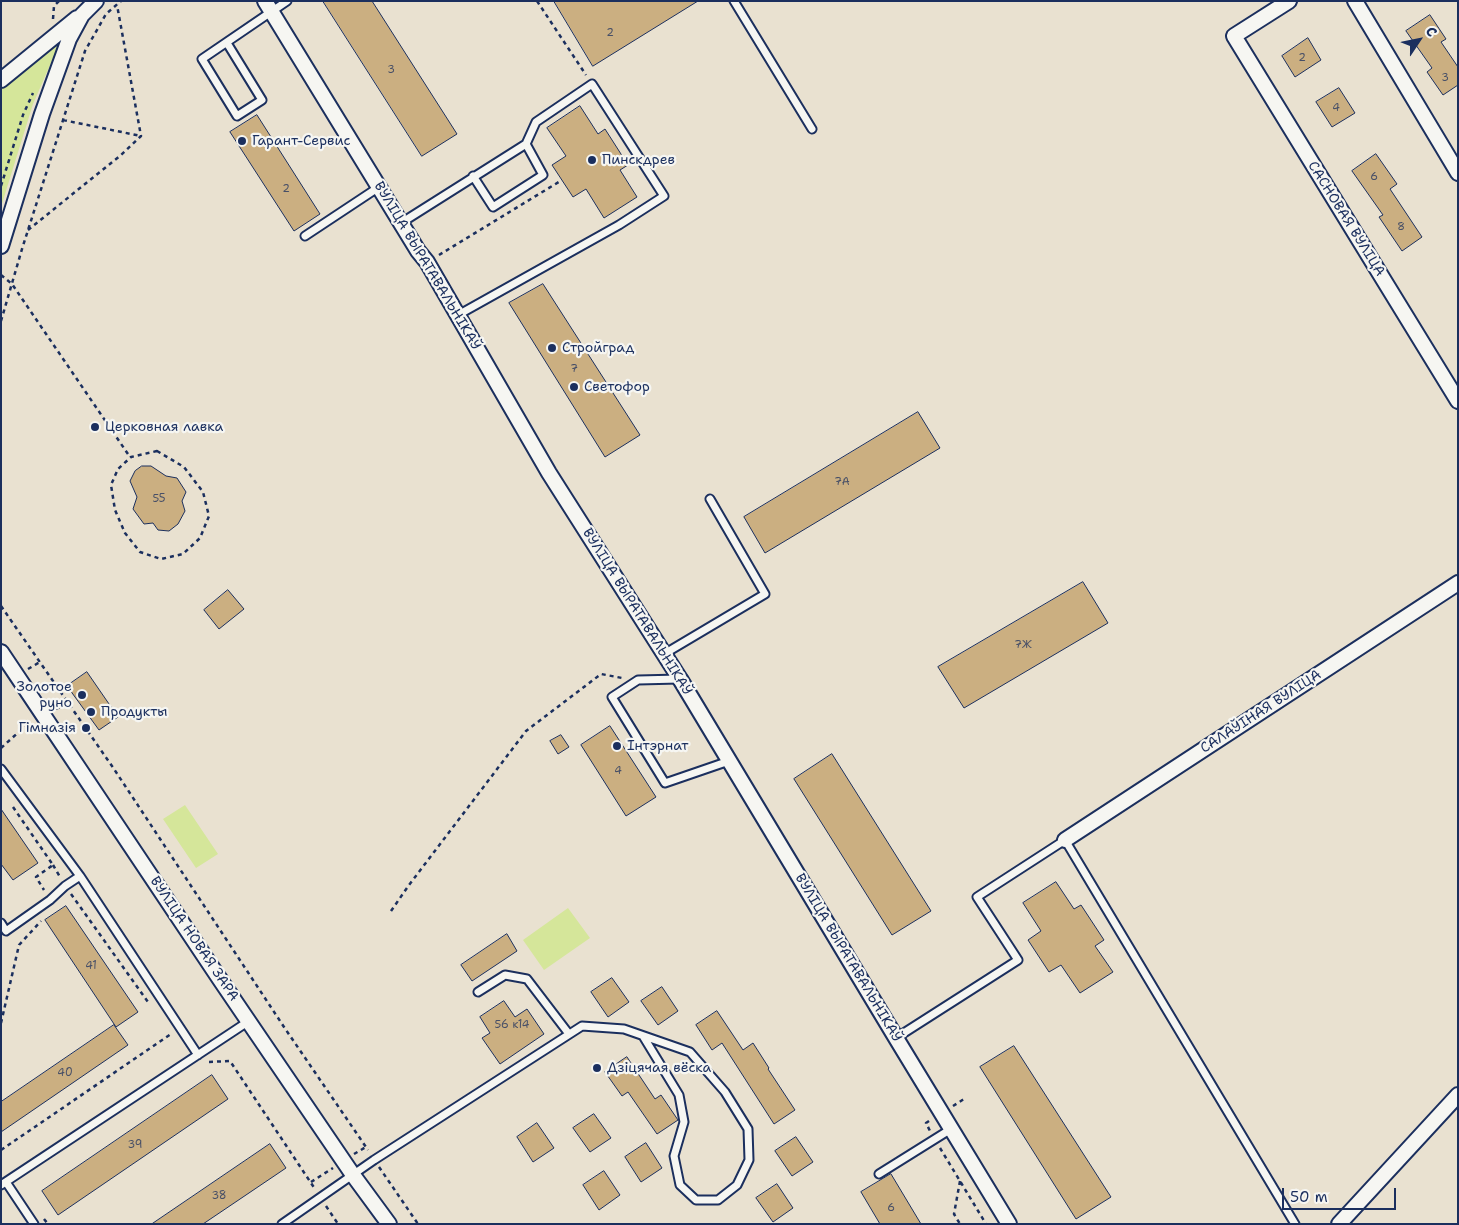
<!DOCTYPE html>
<meta charset="utf-8">
<style>
body{margin:0}
#map{position:relative;width:1459px;height:1225px;overflow:hidden;background:#e9e1d0;font-family:"Shantell Sans",sans-serif}
canvas{display:block}
.frame{position:absolute;inset:0;border:2px solid #1b2f5e;pointer-events:none}
.north{position:absolute;left:1394px;top:15px;width:50px;height:50px;-webkit-text-stroke:4px #f6f6f2;paint-order:stroke;rotate:56deg;font-size:14px;font-weight:700;line-height:20px;text-align:center;color:#1b2f5e}
.north::after{content:'';display:block;margin:auto;width:18px;height:22px;background:#1b2f5e;clip-path:polygon(50% 0,100% 100%,50% 72%,0 100%)}
.scale{position:absolute;left:1282px;top:1188px;width:114px;height:22px;box-sizing:border-box;border:2px solid #1b2f5e;border-top:0;padding-left:6px;font-size:15px;line-height:18px;white-space:nowrap;color:#1b2f5e;-webkit-text-stroke:4px #f6f6f2;paint-order:stroke}
</style>
<div id="map">
<canvas width="1459" height="1225"></canvas>
<div class="frame"></div>
<div class="north">С</div>
<div class="scale">50 m</div>
</div>
<script>
const ctx = document.querySelector('canvas').getContext('2d');
ctx.lineJoin = 'round';
function fill(path, color) { ctx.fillStyle = color; ctx.fill(path, 'evenodd'); }
function stroke(path, color, width, dash) { ctx.strokeStyle = color; ctx.lineWidth = width; ctx.lineCap = dash ? 'butt' : 'round'; ctx.setLineDash(dash || []); ctx.stroke(path); }
function drawText(font, color, halo, rows, align = 'center') {
  ctx.font = font + ' "Shantell Sans",sans-serif'; ctx.lineWidth = 4.5; ctx.setLineDash([]); ctx.textBaseline = 'middle'; ctx.strokeStyle = halo; ctx.fillStyle = color; for (const [text, x, y, turn = 0] of rows) {
    ctx.save(); ctx.translate(x, y); ctx.rotate((+turn || 0) * Math.PI / 180); ctx.textAlign = isNaN(turn) ? turn : align; if (halo) ctx.strokeText(text, 0, 0); ctx.fillText(text, 0, 0); ctx.restore();
  }
}
fill(new Path2D(`
 M65 31 33 104 1 207V83Z
 M185 805 218 854 196 868 163 819Z
 M568 908 590 938 544 970 523 940Z`), '#d5e69a');
const building = new Path2D(`
 M323 1H372L457 134 422 156Z
 M554 1H698L593 66Z
 M1430 15 1446 39 1441 42 1458 67V85L1443 95 1427 72 1432 68 1406 31Z
 M1308 38 1321 60 1295 77 1282 56Z
 M1339 88 1355 113 1332 127 1316 102Z
 M580 106 598 134 605 129 628 165 620 170 637 197 604 218 586 189 573 197 552 165 566 156 547 128Z
 M257 115 320 214 294 231 230 132Z
 M1376 154 1397 184 1390 189 1422 237 1402 251 1379 217 1383 215 1352 171Z
 M543 284 640 435 605 457 509 303Z
 M918 412 940 448 765 553 744 517Z
 M142 466H151L166 476 177 478 186 492 182 501 185 511 178 524 169 531 158 530 153 523 144 524 133 509 137 497 130 481 135 471Z
 M1083 582 1108 623 964 708 938 667Z
 M228 590 244 609 219 629 204 610Z
 M87 672 118 717 99 730 67 686Z
 M610 726 656 797 626 816 581 745Z
 M561 735 569 747 558 754 550 741Z
 M832 754 931 911 892 935 794 779Z
 M1 809 38 863 13 880 1 864Z
 M1056 882 1074 909 1081 905 1104 940 1095 946 1113 972 1080 993 1061 965 1049 972 1028 940 1041 931 1023 903Z
 M66 906 138 1012 116 1027 45 920Z
 M507 934 517 951 472 981 461 965Z
 M612 978 629 1002 608 1017 591 992Z
 M662 987 678 1011 658 1025 641 1001Z
 M504 1001 515 1017 527 1009 544 1034 500 1064 482 1038 490 1033 480 1017Z
 M717 1011 743 1050 753 1043 769 1068 768 1069 795 1110 774 1124 722 1043 712 1050 696 1025Z
 M114 1025 128 1045 1 1132V1102Z
 M1014 1046 1111 1197 1076 1219 980 1067Z
 M627 1057 655 1099 661 1095 678 1120 657 1134 628 1092 622 1096 605 1072Z
 M212 1075 228 1099 58 1215 42 1191Z
 M594 1114 611 1138 590 1152 573 1128Z
 M537 1123 554 1148 533 1162 517 1137Z
 M796 1137 813 1162 792 1176 775 1151Z
 M646 1143 662 1168 641 1182 625 1157Z
 M270 1144 286 1168 203 1224H152Z
 M604 1171 620 1195 599 1210 583 1185Z
 M891 1174 921 1224H880L861 1192Z
 M777 1184 793 1208 773 1222 756 1198Z`);
fill(building, '#cbaf81');
stroke(building, '#1b2f5e', 1);
const service = new Path2D(`
 M734 1 812 129
 M227 43 262 100 237 116 202 59 287 1
 M473 176 493 207 543 175 526 144
 M401 223 526 144 536 122 592 84 664 196 619 225 458 315
 M305 236 379 187
 M664 654 765 594 710 499
 M679 679 638 680 612 697 665 783 729 761
 M1 769 80 876 198 1055
 M1 923 6 931 50 900 65 886 80 876
 M478 992 505 975 527 979 569 1034
 M896 1038 1018 960 977 897 1065 840 1295 1224
 M879 1174 951 1129
 M6 1182 34 1224
 M1 1185 249 1021
 M282 1224 374 1160 582 1026 624 1029 690 1052 725 1092 748 1129 749 1160 737 1185 718 1200H696L680 1185 674 1156 684 1122 679 1095 643 1036`);
const minor = new Path2D(`
 M265 1 418 251 427 262 549 473 680 679 896 1038 1009 1224
 M1289 1 1234 36 1458 401
 M1355 1 1458 173
 M1 80 77 18
 M1 246 42 114 69 39 82 15 96 1
 M1 652 219 978 353 1175 389 1224
 M1065 840 1458 583
 M1339 1224 1458 1095`);
stroke(service, '#1b2f5e', 11);
stroke(minor, '#1b2f5e', 18);
stroke(new Path2D(`
 M537 1 586 75
 M53 19 54 6 59 1
 M63 120 141 136
 M1 186 23 115 33 93
 M28 230 121 155 141 136 117 5
 M439 255 562 180
 M1 275 12 284 130 457
 M1 321 22 249 85 51 106 14 121 1
 M157 451 184 467 203 492 209 516 200 538 183 554 161 559 140 552 125 533 115 510 111 485 118 469 131 457Z
 M1 606 114 769 284 1027 368 1150
 M28 669 40 662
 M56 709 68 703
 M1 748 21 730 32 723
 M13 807 53 865 36 877 44 890
 M53 865 60 877
 M71 894 148 1002
 M391 911 409 885 526 731 601 674 622 678
 M1 1023 19 945 41 921
 M209 1062 230 1061 315 1189
 M953 1106 964 1099
 M929 1121 926 1123 930 1131
 M940 1148 986 1224
 M1 1150 171 1034 170 1033
 M354 1154 366 1147
 M379 1167 418 1224
 M960 1181 954 1214 960 1224
 M311 1182 333 1168
 M326 1206 338 1224
 M44 1219 48 1224`), '#1b2f5e', 2.5, [4, 4]);
stroke(service, '#f6f6f2', 7);
stroke(minor, '#f6f6f2', 14);
for (const [x, y, r, color] of [
 [242,141,5,"#1b2f5e"],
 [592,160,5,"#1b2f5e"],
 [552,348,5,"#1b2f5e"],
 [574,387,5,"#1b2f5e"],
 [95,427,5,"#1b2f5e"],
 [82,695,5,"#1b2f5e"],
 [91,712,5,"#1b2f5e"],
 [86,728,5,"#1b2f5e"],
 [617,746,5,"#1b2f5e"],
 [597,1068,5,"#1b2f5e"]
]) { const dot = new Path2D(); dot.arc(x, y, r, 0, 2 * Math.PI); ctx.fillStyle = color; ctx.fill(dot); stroke(dot, '#f6f6f2', 2); }
drawText('11px', '#474f67', null, [
 ["2",610,33],
 ["2",1302,58],
 ["3",391,70],
 ["3",1445,78],
 ["4",1336,108],
 ["6",1374,177],
 ["2",286,189],
 ["8",1401,227],
 ["7",574,369],
 ["7А",842,482],
 ["55",159,499],
 ["7Ж",1023,645],
 ["4",618,771],
 ["41",91,966],
 ["56 к14",512,1025],
 ["40",65,1073],
 ["39",135,1145],
 ["38",219,1196],
 ["6",891,1208]
]);
drawText('14px', '#1b2f5e', '#f6f6f2', [
 ["Гарант-Сервис",252,141],
 ["Пинскдрев",602,160],
 ["Стройград",562,348],
 ["Светофор",584,387],
 ["Церковная лавка",105,427],
 ["Золотое",72,687,"right"],
 ["руно",72,703,"right"],
 ["Продукты",101,712],
 ["Гімназія",76,728,"right"],
 ["Інтэрнат",627,746],
 ["Дзіцячая вёска",607,1068]
], 'left');
drawText('14px', '#1b2f5e', '#f6f6f2', [
 ["САСНОВАЯ ВУЛІЦА",1346,219,58],
 ["ВУЛІЦА ВЫРАТАВАЛЬНІКАЎ",427,266,59],
 ["ВУЛІЦА ВЫРАТАВАЛЬНІКАЎ",637,612,58],
 ["САЛАЎІНАЯ ВУЛІЦА",1261,712,-33],
 ["ВУЛІЦА НОВАЯ ЗАРА",194,939,56],
 ["ВУЛІЦА ВЫРАТАВАЛЬНІКАЎ",848,958,59]
]);
</script>
